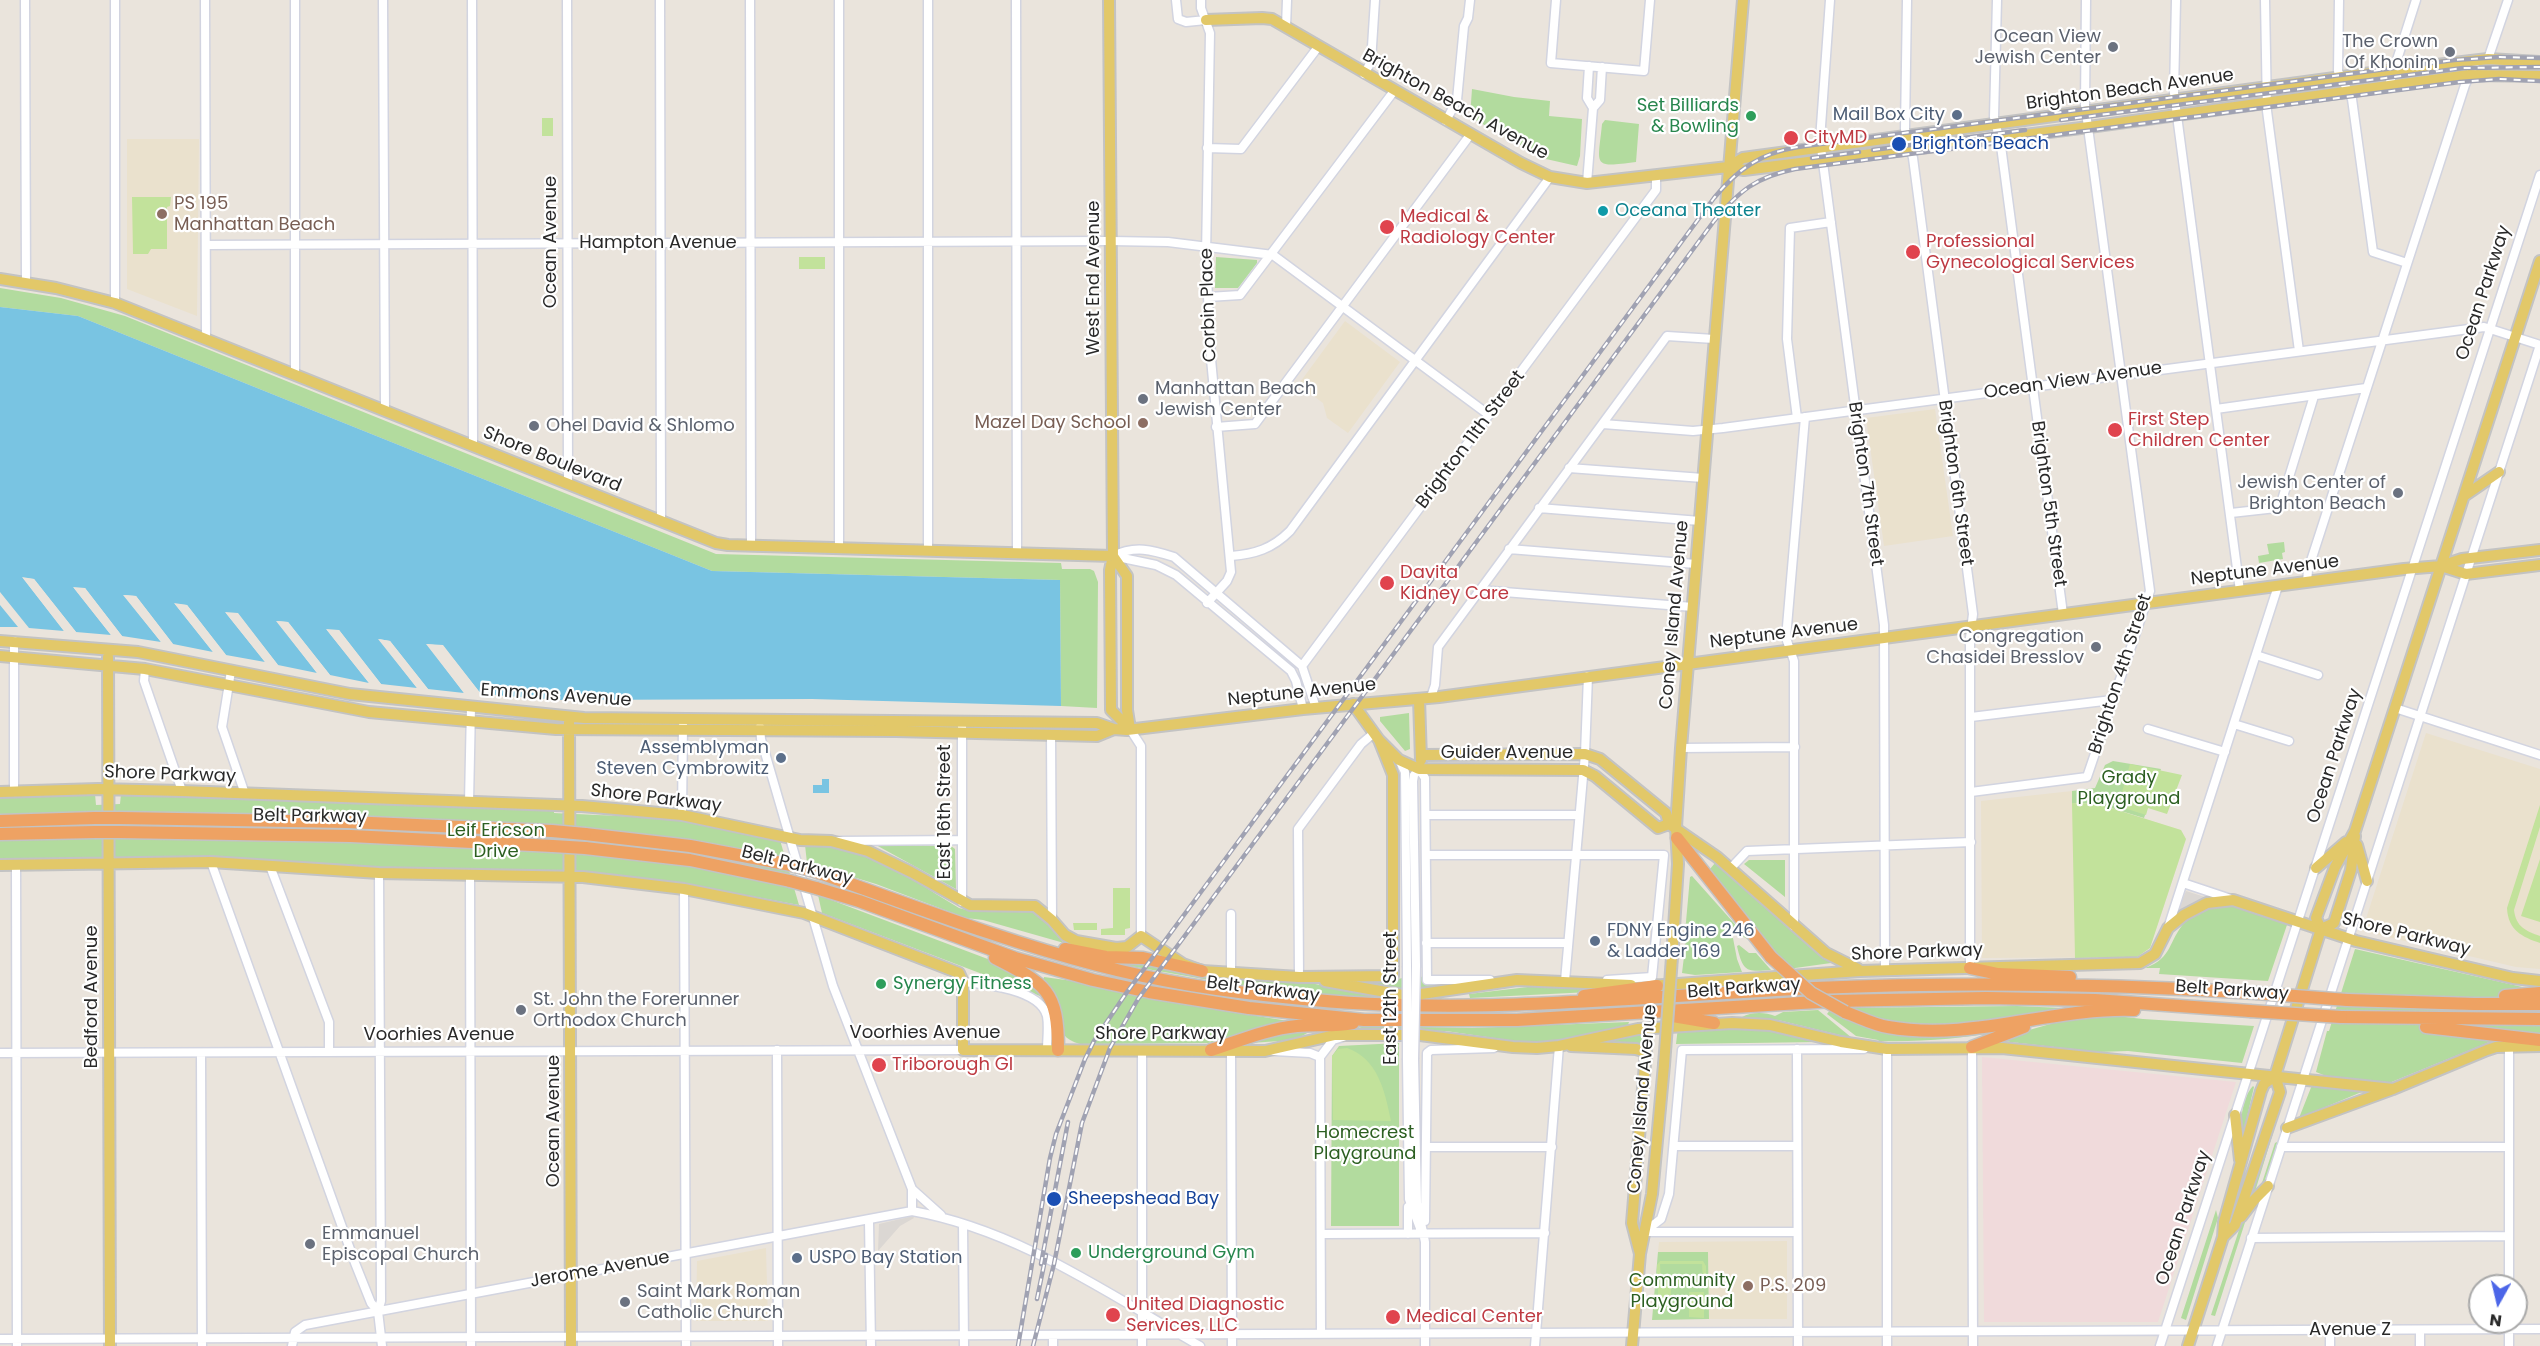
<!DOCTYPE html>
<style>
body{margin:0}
#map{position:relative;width:2540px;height:1346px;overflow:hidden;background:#eae4dc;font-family:Poppins,sans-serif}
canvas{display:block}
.north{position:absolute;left:2468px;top:1274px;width:60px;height:60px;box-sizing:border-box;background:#fff;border:2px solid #a9a9a9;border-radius:50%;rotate:188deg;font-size:16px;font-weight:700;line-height:24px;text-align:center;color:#292929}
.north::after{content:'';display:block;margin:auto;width:21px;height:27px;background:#4c66e8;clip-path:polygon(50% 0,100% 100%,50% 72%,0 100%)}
</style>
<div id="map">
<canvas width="2540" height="1346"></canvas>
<div class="north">N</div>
</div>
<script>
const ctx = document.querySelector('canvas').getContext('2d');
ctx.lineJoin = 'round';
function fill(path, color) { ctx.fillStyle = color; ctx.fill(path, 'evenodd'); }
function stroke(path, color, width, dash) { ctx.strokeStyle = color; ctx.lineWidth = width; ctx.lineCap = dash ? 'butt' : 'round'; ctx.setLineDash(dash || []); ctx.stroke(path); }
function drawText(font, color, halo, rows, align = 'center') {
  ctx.font = font + ' Poppins,sans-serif'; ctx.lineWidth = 4.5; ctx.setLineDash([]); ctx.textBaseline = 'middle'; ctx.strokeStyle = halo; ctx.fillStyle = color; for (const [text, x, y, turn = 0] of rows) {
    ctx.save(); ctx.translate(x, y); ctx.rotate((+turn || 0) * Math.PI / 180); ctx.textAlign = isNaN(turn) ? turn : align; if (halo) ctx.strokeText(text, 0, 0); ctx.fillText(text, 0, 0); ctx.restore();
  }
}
fill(new Path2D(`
 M127 139H199L197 316 127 289Z
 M1345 321 1400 362 1348 433 1327 418 1323 403 1298 385Z
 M1935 409 1953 536 1884 546 1866 418Z
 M2426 733 2540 769V969L2516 967 2362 931Z
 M2072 791V803L2098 804 2181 830 2186 839 2150 948 2137 957 1982 958 1981 801Z
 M1787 1241V1319H1709L1708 1252H1658L1659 1242Z
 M766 1248 768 1321H696L697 1261Z`), '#eae1cd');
fill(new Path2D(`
 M1982 1057 2236 1082 2158 1322H1984Z`), '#f0dadb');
fill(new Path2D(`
 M1472 89 1514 97 1550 101 1549 116 1582 119 1580 156 1577 166 1546 159 1470 117Z
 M1605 120 1639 124 1636 162C1591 168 1598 166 1602 124Z
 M1216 257 1257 260V263L1238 288H1215Z
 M0 288 61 298 125 316 716 554 1061 563 1062 569H1090L1094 571 1098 582 1097 708 1061 706 1060 580 712 571 78 316 0 307Z
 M2284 542 2285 552 2282 553 2283 559 2259 563 2258 556 2269 554 2267 544Z
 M1409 713 1410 749 1405 751 1380 721V717Z
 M2113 761 2161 769 2144 818 2098 804 2072 803V791L2095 788 2105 765Z
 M95 794 96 805 120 804 121 794 248 796 554 809V813C627 817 709 816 780 840L799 905 675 882 597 877 286 863 94 858 0 859V795Z
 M805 845C814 846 824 845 833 847 879 854 920 885 959 908 982 916 1020 905 1039 915 1049 920 1055 935 1064 943L983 920 966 918 876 884 807 863Z
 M876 845 951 846 955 849 956 889Z
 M1749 860H1785V897L1744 864Z
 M1715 863 1822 956 1831 963 1788 969 1734 906 1710 869Z
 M1692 876 1749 940 1734 931 1732 933 1737 959 1742 972 1695 975 1682 973 1686 940 1691 938 1690 935 1685 933 1690 877Z
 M818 895 993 961 1041 990 1040 996 822 913Z
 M2219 905H2235L2288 922 2268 981 2159 974 2160 968H2145C2173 958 2168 941 2185 922 2194 912 2206 908 2219 905Z
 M1739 945 1749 953H1756L1771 970C1746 972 1743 972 1737 946Z
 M2355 949 2540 991V1038L2492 1041 2389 1083 2326 1076 2316 1072 2327 1031H2329Z
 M1125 961H1137L1193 976 1315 984 1371 994 1426 997 1445 996 1439 1001 1357 998 1254 988 1130 966 1125 964Z
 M1419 974 1428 984 1452 986C1417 992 1393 989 1358 983L1390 981Z
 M1044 977 1073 981 1168 1002 1295 1022 1208 1043 1080 1044C1048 1035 1067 1013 1054 992 1051 988 1046 984 1043 981Z
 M1536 986 1588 987 1590 992 1470 998 1469 994Z
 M2017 1006 2062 1008 2061 1011C1991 1021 1915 1036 1847 1008Z
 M1818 1010 1852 1038 1778 1020 1742 1017C1751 1012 1765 1012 1775 1016L1783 1012Z
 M1830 1010 1854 1021 2002 1031C1961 1039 1921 1042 1879 1041L1878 1040 1856 1036 1827 1014Z
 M2082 1015H2107L2143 1019 2254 1026 2242 1063 2128 1051 2098 1052 2002 1041 2001 1038Z
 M1629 1022 1628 1025 1555 1041 1528 1043 1446 1031 1350 1029 1368 1026 1472 1028Z
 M1678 1027C1726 1027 1771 1027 1818 1042L1676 1044Z
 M1324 1028 1309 1032 1295 1040 1250 1043 1273 1032Z
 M1654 1028 1653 1044 1594 1042Z
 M1399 1043V1226H1331L1332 1056 1339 1046Z
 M2312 1085 2364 1091 2299 1118Z
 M2253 1086 2254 1087 2243 1134C2240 1119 2242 1098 2253 1086Z
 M2285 1094 2253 1198 2248 1201Z
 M2279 1141 2266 1181 2260 1189 2275 1143Z
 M2216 1210 2218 1218 2186 1320 2181 1318Z
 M2248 1213 2215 1316 2211 1315 2241 1224Z
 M1658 1252H1708L1709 1319 1652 1320Z`), '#b2db9e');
fill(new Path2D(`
 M542 118H553V136H542Z
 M132 197H171L170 206 167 207V249H151L148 254H133Z
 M799 257H825V269H799Z
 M2130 764 2182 775 2167 814 2148 808 2146 815 2118 806Z
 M2072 803 2098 804 2181 830 2186 839 2150 948 2137 957 2075 958Z
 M2540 805V827L2514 910C2516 927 2526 931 2540 936V943C2522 937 2508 930 2507 908Z
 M2540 859V922L2521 916Z
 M1113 888H1130V928L1125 929V935H1101V929L1113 928Z
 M1073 923H1097V930H1074Z
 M1347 1048C1378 1059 1385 1091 1391 1121L1333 1120 1332 1056 1338 1049Z
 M1660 1261H1703L1706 1266V1281L1701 1284H1671V1304H1658V1284H1661L1657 1279V1265ZM1660 1264H1702L1703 1280 1661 1281Z
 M1689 1292H1704V1318L1689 1317Z`), '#c2e29b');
fill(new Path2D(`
 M2186 891 2205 897 2187 907 2177 917 2175 916Z
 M913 1216 914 1218 900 1226 878 1251 879 1224Z`), '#dbd7d3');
fill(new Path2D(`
 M0 307 78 316 712 571 1060 580 1061 706 812 699 558 700 481 694 443 646 427 644 464 693 428 689 390 641 379 639 417 688 381 684 339 630H327L369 683 330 675 288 622 277 621 317 673 278 665 237 613H226L265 662 226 655 187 605 175 604 213 652 173 644 136 596 124 595 161 642 122 636 85 588H74L111 635 76 632 34 579 23 578 64 631 29 628 0 592Z
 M0 605 18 627H0Z
 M822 779H829V793H813V785H822Z`), '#79c4e2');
fill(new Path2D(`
 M22 577 34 579 76 632H72L30 582 67 631H64Z
 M73 587 85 588 122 636H118L83 591 80 590 114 635H111Z
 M123 595 136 596 173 644 169 643 134 599H130L164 642H161Z
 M174 603 187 605 226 655 221 654 185 608 181 607 216 653 213 652Z
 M225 612 238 613 278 665 274 664 236 616 232 615 268 663 265 662Z
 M276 621 288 622 330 675 325 674 286 625 283 624 320 673H317Z
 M326 629 339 630 381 684H376L337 633H333L372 683H369Z
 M378 639 390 641 428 689H424L388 643H385L420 688H417Z
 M426 644 443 645 481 694H477L441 648H432L467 693H464Z`), '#eae4dc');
const minor = new Path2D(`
 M25 0 26 282
 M115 0V303
 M205 0 206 338
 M295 0V375
 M383 0 385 411
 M472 0 473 446
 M567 0 568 484
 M660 0 661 521
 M750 0 751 546
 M839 0V548
 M928 0V550
 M1016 0 1017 552
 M1176 0 1178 19 1186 22 1206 20
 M1201 0V8L1210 33 1206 255 1211 359 1231 572 1227 581 1207 603
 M1556 0 1551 63 1644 71 1650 0
 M1830 0 1820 140 1884 625 1885 969
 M1907 0 1905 129 1913 158 1973 614 1970 638V968
 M1997 0 1994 117 2001 146 2063 614
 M2176 0 2174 93 2240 591
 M2265 0 2267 111 2299 351
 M2339 0 2338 71 2352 99 2373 252 2407 263
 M1286 27 1287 0
 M2488 59 2508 0
 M1364 74 1371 62 1375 0
 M2389 85 2416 0
 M1593 108 1600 100 1602 67
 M1446 121 1457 100 1464 26 1468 18 1470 0
 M1207 148 1241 149 1318 47
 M1587 183 1593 108 1587 98 1589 66
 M206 245 1111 241 1168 242 1273 255 1489 415
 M1208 297 1240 295 1394 91
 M2216 409 2366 388
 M1797 418 1787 339 1790 228 1831 222
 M1603 424 1693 431 1723 428 2484 327 2540 345
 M1216 427 1255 424 1470 135
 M1569 468 1703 478
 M1539 508 1700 521
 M2231 513 2276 508 2281 503 2314 396
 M1509 549 1696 564
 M1113 556 1156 565 1176 575 1291 671 1296 681 1303 709
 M1113 556C1135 545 1152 550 1174 557L1302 666
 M1231 556C1255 554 1272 549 1290 531L1550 177
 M2307 582 2308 570 2465 85 2476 61
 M1479 590 1693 607
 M14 641V791
 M2256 655 2318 675
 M1302 666 1656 190V176
 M1302 666 1316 708
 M145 669 144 681 182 791
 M231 671 222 727 245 794
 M1431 697 1435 685 1438 647 1667 336 1714 339
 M2395 708 2540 755
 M1971 717 2112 700
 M962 721V902
 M2234 724 2289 741
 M760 727 761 739 833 986 912 1189V1211
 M1130 729 1141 746V936
 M2148 729 2225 752
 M1051 734 1052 920
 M1681 748 1795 747
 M1399 760 1405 772 1407 966
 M1971 792 2087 777 2150 591 2085 105 2086 0
 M469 802 471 707
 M682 815 683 725
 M1426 815H1579
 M839 841 962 840
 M1426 855H1664L1652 977 1607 980
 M211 862 355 1263 371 1303 378 1311 382 1346
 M16 864 17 1346
 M270 866 329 1022V1052
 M1730 869 1747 851 1971 842
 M470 877 471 1346
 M2183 883 2231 899
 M684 889 686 1346
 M1794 926V661L1786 638 1805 417
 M2168 928 2278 586
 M1426 943H1568
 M1416 966 1413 781 1414 775 1419 769 1425 778 1427 980H1490
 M1231 973V914
 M1299 977 1298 829 1361 744 1374 733
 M1565 981 1585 754 1588 676
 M963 982C985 984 1040 989 1047 1016 1049 1027 1047 1039 1047 1050
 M1972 1047 1973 1346
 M2509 1047V1286
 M1797 1049 1798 1346
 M1883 1049H1887V1346
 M777 1050 778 1346
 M1231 1050 1232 1346
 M1142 1051V1346
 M1274 1051 1310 1053 1320 1057
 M0 1053 963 1050
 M201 1053 202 1346
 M1414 1059 1417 1203 1425 1242V1346
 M1407 1060 1409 1199 1420 1228
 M1674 1146H1797
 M1426 1147H1552
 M2281 1147H2508
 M912 1189 941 1215
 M869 1221 871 1346
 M1425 1221 1427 1053 1431 1050 1494 1048
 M963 1224 964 1346
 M1644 1232 1661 1219 1669 1194 1682 1050 1864 1049
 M1644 1232H1797
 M1322 1234 1545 1233
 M1408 1234V1207
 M2251 1238 2509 1236
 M378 1311 381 1301 379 873
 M2509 1322V1346
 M2330 1330V1346
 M2420 1330V1346
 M1321 1334 1320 1057 1333 1040 1343 1037
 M1053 1335V1346
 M0 1339 2540 1329
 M292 1346 295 1332 305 1325 912 1211C1019 1230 1108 1294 1200 1346
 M1535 1346 1559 1046
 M2160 1346 2540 175
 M2217 1346 2540 345`);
const major = new Path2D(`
 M1109 0 1113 556 1110 570 1111 710 1130 729
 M1206 20 1262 18 1272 19 1521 163 1550 177 1587 183 1728 167 1744 170 2089 127 2469 75 2540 76
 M1728 167 1743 158 2394 70 2488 59 2540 62
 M0 279 56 288 115 303 716 543 728 545 1113 556 1127 576V710L1130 729
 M2464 496 2499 472
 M2441 566 2466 574 2540 565
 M0 641 138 652 350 694 584 718 1097 723 1114 729 1127 730 1303 709 1439 697 2404 569 2441 566 2462 559 2540 550
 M0 656 145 669 369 712 556 729 896 731 1097 736 1114 729
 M108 657 110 1346
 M1419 699 1421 760
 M1353 704 1379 740 1399 760 1419 769 1583 770 1595 776 1658 828 1669 824
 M569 722 571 1346
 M1421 755 1585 754 1600 759 1666 813 1669 824 1717 857 1826 953 1858 969
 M0 792 98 789 182 791 582 806 682 815 800 840 831 841 868 851 911 872 970 905 1035 906 1052 920 1065 935 1076 941 1116 948 1127 947 1141 936 1183 964 1202 971 1299 977 1393 976V775L1379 740
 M2357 845 2367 881
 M0 865 211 862 379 873 583 877 684 889 804 913 959 973 963 982V1050L1265 1051 1335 1035H1420L1513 1047 1537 1048 1559 1046 1638 1029 1732 1023 1770 1025 1841 1042 1887 1049 2002 1048 2393 1089
 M2316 868 2346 842
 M2321 929 2334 923 2351 870 2355 836
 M1673 944 1678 864 1676 827 1681 748 1743 0
 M1325 981 1408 996 1517 980 1631 985
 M1650 986 1860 971 2140 963 2155 954 2168 928 2184 915 2207 903 2233 900 2356 941 2513 978 2540 981
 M1571 1046 1636 1049 1646 1052 1632 1223 1640 1254
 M2235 1115 2240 1160
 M2287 1128 2393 1089 2487 1050 2496 1047 2540 1046
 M2241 1217 2254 1200 2268 1186
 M2223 1237 2235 1225 2280 1092 2275 1076 2321 929 2316 918 2335 867 2355 831 2540 261
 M1632 1346 1640 1254 1652 1194 1664 1065
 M2188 1346 2223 1237 2224 1222 2261 1091 2264 1084 2275 1076`);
const highway = new Path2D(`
 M120 818 348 822 552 831
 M0 821 95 818
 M120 832 351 836 553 846
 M0 834 95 832
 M585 834 690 846 786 864
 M1677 838 1771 957
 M585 848 690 860 790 881
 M811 870C906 903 1000 940 1097 965 1161 982 1227 992 1293 998 1470 1017 1639 996 1815 988 1962 982 2109 984 2256 993
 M816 888 859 901 1015 958 1093 980 1149 992 1249 1008 1364 1020H1517L1834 1001 1986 998 2095 1000 2250 1011
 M1065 949 1106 957 1143 958 1202 971
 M995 958C1046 984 1058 990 1058 1050
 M1970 968 1998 974 2070 977
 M1584 996 1657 986
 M2505 996 2540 993
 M2347 1000 2474 1004H2540
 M1845 1012C1859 1017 1874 1025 1888 1027 1971 1042 2052 1007 2134 1010
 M1673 1016 1714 1023
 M2341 1017 2540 1019
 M2426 1027 2540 1040
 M1972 1047 2024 1027
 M1211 1050C1239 1041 1267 1029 1297 1026 1316 1024 1333 1027 1353 1023`);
stroke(minor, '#d2d4e0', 11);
stroke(major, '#c3c3c3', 14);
stroke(highway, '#c3c3c3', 15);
stroke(minor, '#fff', 8);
stroke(major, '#e2c869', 10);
stroke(highway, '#eea263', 12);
const rail = new Path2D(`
 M2061 120 2463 68 2540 67
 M1873 150 2025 130
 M1812 158 1859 152
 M1041 1264 1068 1122
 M1037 1299 1046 1255
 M1018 1346 1050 1158 1056 1134 1085 1059 1094 1041 1127 992 1714 198C1737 170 1760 153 1798 147L2454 60 2500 57 2540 58
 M1033 1346 1054 1264 1082 1123 1110 1048 1138 999 1714 221C1739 191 1756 177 1795 169L2460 82 2499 79 2540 81`);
stroke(rail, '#a0a2b2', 4.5);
stroke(rail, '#fff', 2, [7]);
const minorBridge = new Path2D(`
 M1407 966V1060
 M1414 1059 1416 966`);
const majorBridge = new Path2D(`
 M1664 1065 1673 944`);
const highwayBridge = new Path2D(`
 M95 818H120
 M552 831 585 834
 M95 832H120
 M553 846 585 848
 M786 864 811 870
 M790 881 816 888
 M1771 957 1811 993 1845 1012
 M2256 993 2347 1000
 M2250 1011 2341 1017`);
stroke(minorBridge, '#d2d4e0', 11, []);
stroke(majorBridge, '#c3c3c3', 14, []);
stroke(highwayBridge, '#c3c3c3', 15, []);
stroke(minorBridge, '#fff', 8);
stroke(majorBridge, '#e2c869', 10);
stroke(highwayBridge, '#eea263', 12);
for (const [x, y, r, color] of [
 [2113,47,6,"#6b7280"],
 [2450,52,6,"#6b7280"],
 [1957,115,6,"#5c6f8a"],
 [1751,116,6,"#2e9e5b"],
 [1791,138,8,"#e0444e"],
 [1899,144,8,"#1a4fb4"],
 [1603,211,6,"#0f9aa8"],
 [162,214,6,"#8d6e63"],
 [1387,227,8,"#e0444e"],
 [1913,252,8,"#e0444e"],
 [1143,399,6,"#6b7280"],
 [1143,423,6,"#8d6e63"],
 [534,426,6,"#6b7280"],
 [2115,430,8,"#e0444e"],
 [2398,493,6,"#6b7280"],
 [1387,583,8,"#e0444e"],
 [2096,647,6,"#6b7280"],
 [781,758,6,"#5c6f8a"],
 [1595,941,6,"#5c6f8a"],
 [881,984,6,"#2e9e5b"],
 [521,1010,6,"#6b7280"],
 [879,1065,8,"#e0444e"],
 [1054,1199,8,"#1a4fb4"],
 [310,1244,6,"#6b7280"],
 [1076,1253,6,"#2e9e5b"],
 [797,1258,6,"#5c6f8a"],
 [1748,1286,6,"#8d6e63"],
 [625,1302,6,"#6b7280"],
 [1113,1315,8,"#e0444e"],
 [1393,1317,8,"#e0444e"]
]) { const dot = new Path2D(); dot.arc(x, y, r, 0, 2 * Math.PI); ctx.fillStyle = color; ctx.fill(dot); stroke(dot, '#fff', 2); }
drawText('18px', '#5b616d', '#fff', [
 ["Ocean View",2101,37,"right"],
 ["Jewish Center",2101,58,"right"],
 ["The Crown",2438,42,"right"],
 ["Of Khonim",2438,63,"right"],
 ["Manhattan Beach",1155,389],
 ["Jewish Center",1155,410],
 ["Ohel David & Shlomo",546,426],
 ["Jewish Center of",2386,483,"right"],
 ["Brighton Beach",2386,504,"right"],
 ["Congregation",2084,637,"right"],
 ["Chasidei Bresslov",2084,658,"right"],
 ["St. John the Forerunner",533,1000],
 ["Orthodox Church",533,1021],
 ["Emmanuel",322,1234],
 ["Episcopal Church",322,1255],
 ["Saint Mark Roman",637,1292],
 ["Catholic Church",637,1313]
], 'left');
drawText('18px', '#292929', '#fff', [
 ["Brighton Beach Avenue",2130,90,-8],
 ["Brighton Beach Avenue",1455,105,29],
 ["Ocean Avenue",551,242,-90],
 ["Hampton Avenue",658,243],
 ["West End Avenue",1094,278,-90],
 ["Ocean Parkway",2484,293,-72],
 ["Corbin Place",1209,305,-92],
 ["Ocean View Avenue",2073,381,-8],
 ["Brighton 11th Street",1471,440,-53],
 ["Shore Boulevard",552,460,22],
 ["Brighton 6th Street",1955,483,82],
 ["Brighton 7th Street",1865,484,82],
 ["Brighton 5th Street",2048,504,82],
 ["Neptune Avenue",2265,571,-7],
 ["Coney Island Avenue",1675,615,-85],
 ["Neptune Avenue",1784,634,-7],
 ["Brighton 4th Street",2121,674,-72],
 ["Neptune Avenue",1302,693,-6],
 ["Emmons Avenue",556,696,4],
 ["Guider Avenue",1507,753],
 ["Ocean Parkway",2335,756,-72],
 ["Shore Parkway",170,775,2],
 ["Shore Parkway",656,799,7],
 ["East 16th Street",945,812,-90],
 ["Belt Parkway",310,817,1],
 ["Belt Parkway",797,866,14],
 ["Shore Parkway",2406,935,14],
 ["Shore Parkway",1917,953,-2],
 ["Belt Parkway",1744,989,-4],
 ["Belt Parkway",1263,990,7],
 ["Belt Parkway",2232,991,4],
 ["Bedford Avenue",92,997,-90],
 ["East 12th Street",1391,998,-90],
 ["Voorhies Avenue",925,1033],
 ["Shore Parkway",1161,1034],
 ["Voorhies Avenue",439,1035],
 ["Coney Island Avenue",1643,1099,-85],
 ["Ocean Avenue",554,1121,-90],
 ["Ocean Parkway",2184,1218,-72],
 ["Jerome Avenue",600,1270,-10],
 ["Avenue Z",2350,1330]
]);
drawText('18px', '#27864d', '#fff', [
 ["Set Billiards",1739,106,"right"],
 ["& Bowling",1739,127,"right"],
 ["Synergy Fitness",893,984],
 ["Underground Gym",1088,1253]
], 'left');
drawText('18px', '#4e5e75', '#fff', [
 ["Mail Box City",1945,115],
 ["Assemblyman",769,748],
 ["Steven Cymbrowitz",769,769],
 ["FDNY Engine 246",1607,931,"left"],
 ["& Ladder 169",1607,952,"left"],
 ["USPO Bay Station",809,1258,"left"]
], 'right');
drawText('18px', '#be3a42', '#fff', [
 ["CityMD",1804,138],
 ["Medical &",1400,217],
 ["Radiology Center",1400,238],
 ["Professional",1926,242],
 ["Gynecological Services",1926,263],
 ["First Step",2128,420],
 ["Children Center",2128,441],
 ["Davita",1400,573],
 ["Kidney Care",1400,594],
 ["Triborough GI",892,1065],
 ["United Diagnostic",1126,1305],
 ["Services, LLC",1126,1326],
 ["Medical Center",1406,1317]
], 'left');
drawText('18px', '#164399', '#fff', [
 ["Brighton Beach",1912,144],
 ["Sheepshead Bay",1068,1199]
], 'left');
drawText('18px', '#785e54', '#fff', [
 ["PS 195",174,204],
 ["Manhattan Beach",174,225],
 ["Mazel Day School",1131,423,"right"],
 ["P.S. 209",1760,1286]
], 'left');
drawText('18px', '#0d838f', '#fff', [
 ["Oceana Theater",1615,211]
], 'left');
drawText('18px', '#2c5f21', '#fff', [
 ["Grady",2129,778],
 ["Playground",2129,799],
 ["Leif Ericson",496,831],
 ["Drive",496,852],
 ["Homecrest",1365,1133],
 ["Playground",1365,1154],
 ["Community",1682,1281],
 ["Playground",1682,1302]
]);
</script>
